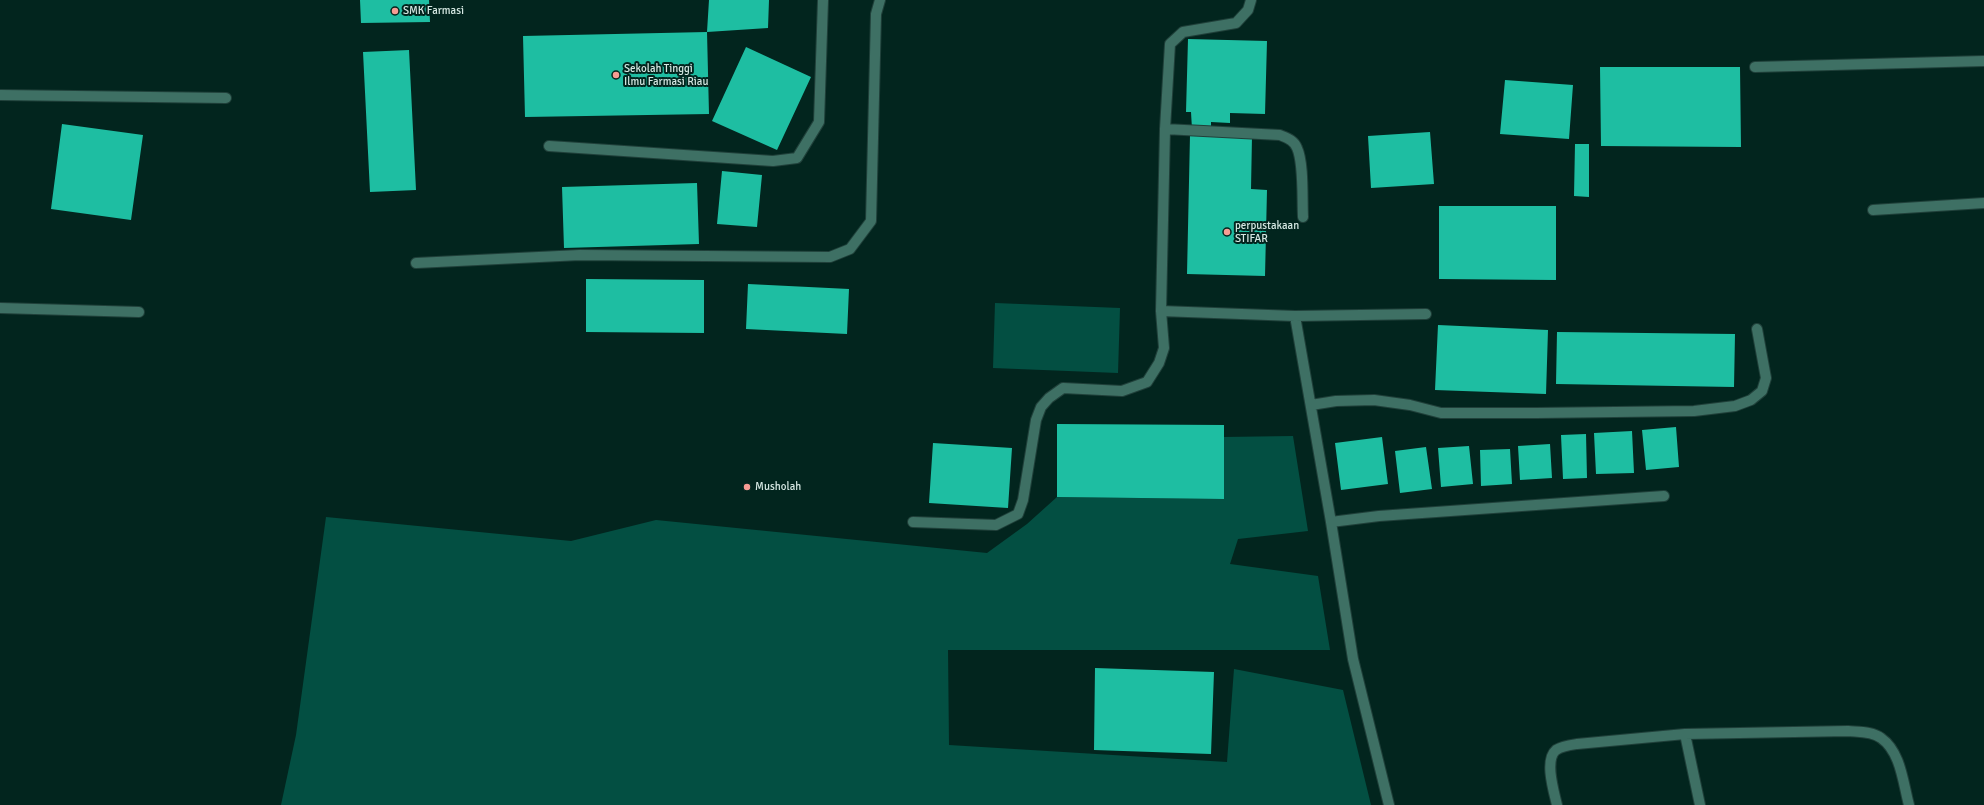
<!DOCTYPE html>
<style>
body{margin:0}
canvas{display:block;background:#02251e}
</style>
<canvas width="1984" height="805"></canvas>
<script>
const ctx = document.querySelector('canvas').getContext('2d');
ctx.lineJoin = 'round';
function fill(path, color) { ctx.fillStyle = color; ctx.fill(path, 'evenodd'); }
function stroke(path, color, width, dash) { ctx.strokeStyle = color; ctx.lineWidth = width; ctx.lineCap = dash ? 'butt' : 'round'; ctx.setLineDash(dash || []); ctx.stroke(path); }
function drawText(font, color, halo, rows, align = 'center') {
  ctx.font = font + ' Signika,sans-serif'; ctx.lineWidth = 4; ctx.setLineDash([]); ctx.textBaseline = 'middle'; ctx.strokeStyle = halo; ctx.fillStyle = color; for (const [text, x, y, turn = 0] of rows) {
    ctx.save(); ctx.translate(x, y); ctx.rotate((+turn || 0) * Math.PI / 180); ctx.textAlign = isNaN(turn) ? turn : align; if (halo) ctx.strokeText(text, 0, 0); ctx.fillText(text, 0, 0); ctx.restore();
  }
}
fill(new Path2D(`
 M995 303 1120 308 1118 373 993 368Z
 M1293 436 1308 531 1238 539 1230 564 1318 576 1330 650H948L949 745 1227 762 1234 669 1343 690 1371 805H281L296 735 326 517 571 541 656 520 987 553 1027 524 1057 497 1224 499V437Z`), '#034f42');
fill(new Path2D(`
 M360 0H429L430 22 361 23Z
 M709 0H769L768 28 707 32Z
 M707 32 709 114 525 117 523 36Z
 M1188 39 1267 41 1265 114 1230 113V123L1211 122V129H1192L1191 112H1186Z
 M746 47 811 77 777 150 712 121Z
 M409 50 416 190 370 192 363 52Z
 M1600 67H1740L1741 147 1601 146Z
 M1505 80 1573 85 1569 139 1500 134Z
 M62 124 143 135 131 220 51 209Z
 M1430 132 1434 184 1371 188 1368 136Z
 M1190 135 1252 136 1251 189 1267 190 1265 276 1187 274Z
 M1575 144H1589V197L1574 196Z
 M722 171 762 175 757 227 717 224Z
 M697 183 699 244 564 248 562 187Z
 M1439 206H1556V280L1439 279Z
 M586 279 704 280V333L586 332Z
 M748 284 849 289 847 334 746 329Z
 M1438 325 1548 330 1546 394 1435 390Z
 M1557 332 1735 334 1734 387 1556 384Z
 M1057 424 1224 425V499L1057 497Z
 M1676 427 1679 467 1646 470 1642 430Z
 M1632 431 1634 473 1596 474 1594 433Z
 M1586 434 1587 478 1563 479 1561 435Z
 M1382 437 1388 484 1341 490 1335 443Z
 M933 443 1012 448 1008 508 929 503Z
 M1550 444 1552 478 1520 480 1518 446Z
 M1469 446 1473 484 1441 487 1438 448Z
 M1426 447 1432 489 1400 493 1395 451Z
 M1510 449 1512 484 1481 486 1480 450Z
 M1095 668 1214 672 1211 754 1094 750Z`), '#1ebea2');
const minor = new Path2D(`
 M1755 67 1984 61
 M0 95 226 98
 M1165 129 1280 135C1287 138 1294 140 1297 148 1304 163 1302 199 1303 217
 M549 146 773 161 797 158 819 122 823 0
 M1873 210 1984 203
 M416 263 580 255 830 257 850 249 871 221 876 14 880 0
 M0 308 139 312
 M1161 311 1295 316 1426 314
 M1295 316 1331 522
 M1311 405 1336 401 1374 400 1410 405 1441 413H1536L1694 411 1735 406 1751 400 1762 391 1766 378 1757 329
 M913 522 996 525 1018 514 1023 500 1036 420 1041 407 1049 398 1063 388 1122 391 1147 382 1159 363 1164 348 1161 311 1165 129 1170 44 1183 32 1236 23 1248 10 1251 0
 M1685 734 1848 731C1858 732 1872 731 1881 738 1901 752 1903 783 1909 805
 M1389 805 1353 659 1331 522 1379 516 1664 496
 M1557 805C1554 792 1544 760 1556 750 1562 746 1570 745 1577 744L1685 734 1700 805`);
stroke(minor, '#20403a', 12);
stroke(minor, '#3e7064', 10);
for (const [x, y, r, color] of [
 [395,11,4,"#f59c93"],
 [616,75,4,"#f59c93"],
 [1227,232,4,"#f59c93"],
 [747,487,4,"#f59c93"]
]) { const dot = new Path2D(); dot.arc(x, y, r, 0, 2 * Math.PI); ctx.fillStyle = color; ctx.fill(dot); stroke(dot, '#02251e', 1.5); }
drawText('11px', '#d6e8e3', '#02251e', [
 ["SMK Farmasi",403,11],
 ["Sekolah Tinggi",624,69],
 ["Ilmu Farmasi Riau",624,82],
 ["perpustakaan",1235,226],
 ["STIFAR",1235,239],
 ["Musholah",755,487]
], 'left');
</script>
